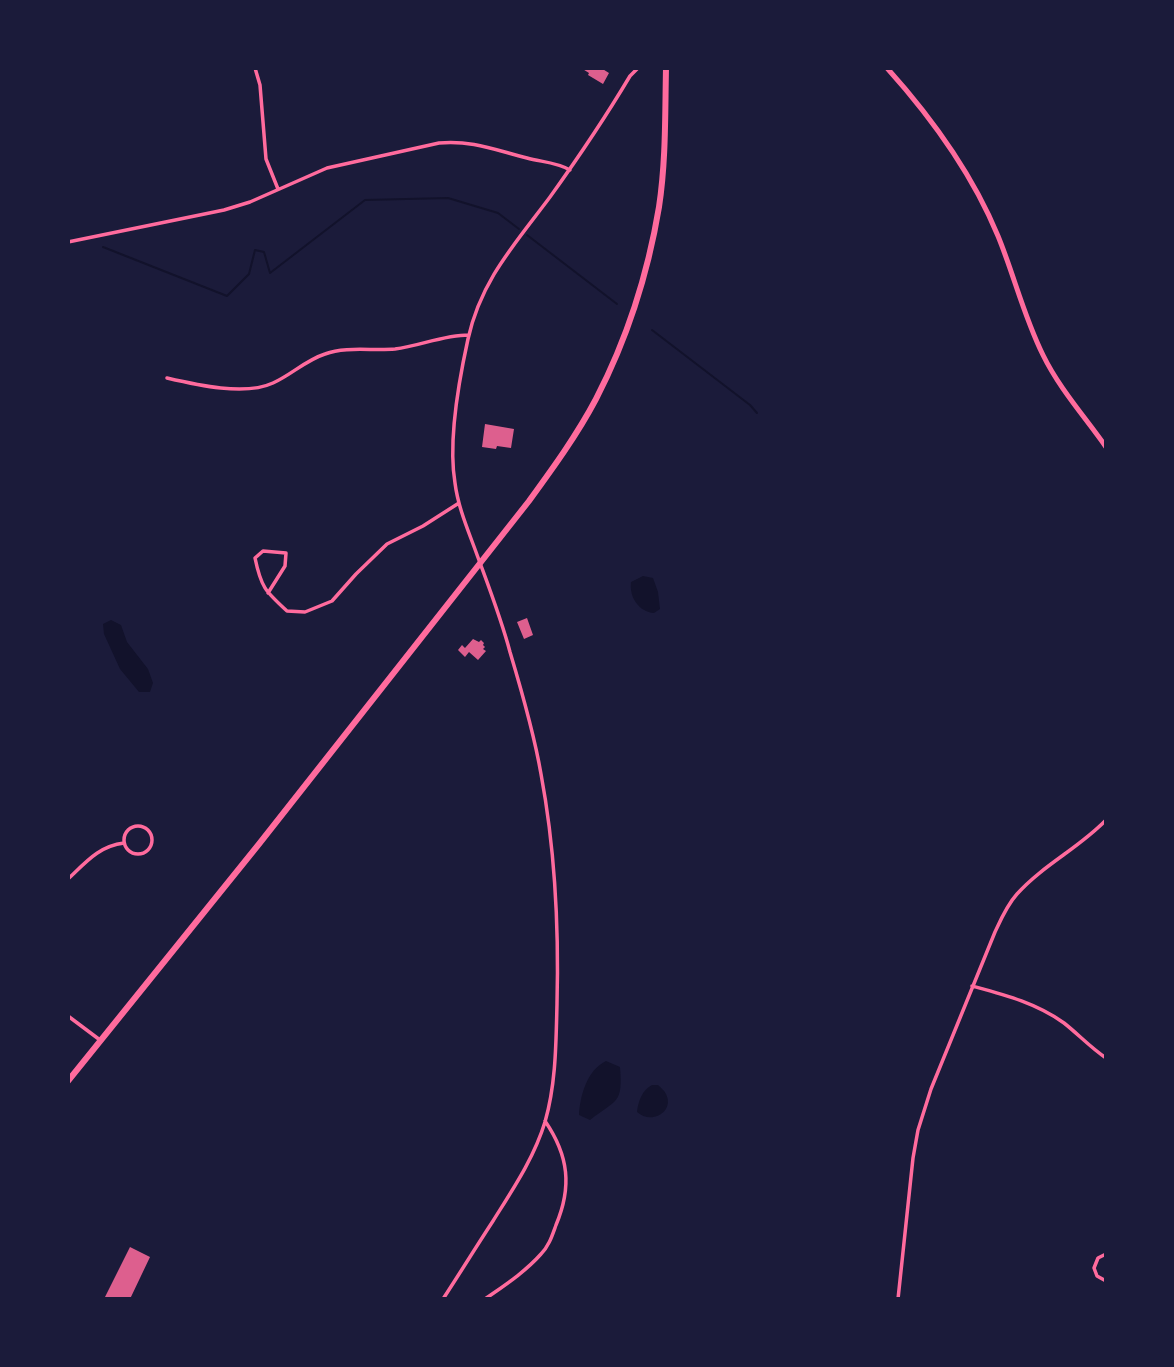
<!DOCTYPE html>
<style>
body{margin:0}
#map{position:relative;width:1174px;height:1367px;overflow:hidden;background:#1b1b3a;font-family:Poppins,sans-serif}
canvas{display:block}
.frame{position:absolute;inset:0;border:70px solid #1b1b3a;pointer-events:none}
</style>
<div id="map">
<canvas width="1174" height="1367"></canvas>
<div class="frame"></div>
</div>
<script>
const ctx = document.querySelector('canvas').getContext('2d');
ctx.lineJoin = 'round';
function fill(path, color) { ctx.fillStyle = color; ctx.fill(path, 'evenodd'); }
function stroke(path, color, width, dash) { ctx.strokeStyle = color; ctx.lineWidth = width; ctx.lineCap = dash ? 'butt' : 'round'; ctx.setLineDash(dash || []); ctx.stroke(path); }
fill(new Path2D(`
 M643 576 653 578 658 592 660 609 654 613C639 612 629 597 631 582Z
 M111 620 121 625 127 642 148 669 153 683 150 692H139L120 669 104 634 103 624Z
 M606 1061 620 1067C623 1104 617 1099 590 1120L579 1115C580 1096 587 1070 606 1061Z
 M652 1085H658C661 1088 664 1090 666 1094 675 1112 651 1125 637 1112 638 1102 642 1090 652 1085Z`), '#12122b');
stroke(new Path2D(`
 M527 235 617 304
 M103 247 227 296 249 274 255 250 264 252 270 273 365 200 448 198 498 213 519 229
 M652 330 750 405 757 413`), '#12122b', 2);
fill(new Path2D(`
 M581 68H601L609 73 603 84 588 75 589 73Z
 M485 424 514 429 511 448 497 446 496 449 482 447Z
 M527 618 533 635 524 639 517 622Z
 M473 639 479 642 481 640 484 643 483 645 485 647 483 649 486 651 478 660 469 652 465 657 458 650 462 645 465 648Z
 M130 1247 150 1257 130 1299H104Z`), '#dd5f8e');
stroke(new Path2D(`
 M255 68 260 85 266 159 278 189
 M68 242 224 210 250 202 327 168 439 143C472 140 495 150 527 158 541 162 556 162 570 170
 M167 378C197 385 245 396 273 383 291 375 306 360 325 354 346 346 372 351 395 349 420 346 443 335 469 335
 M268 593 285 566 286 553 263 551 255 558C261 587 265 591 287 611L305 612 332 601 356 574 387 544 423 526 459 503
 M124 840a14 14 0 1 1 28 0a14 14 0 1 1-28 0Z
 M68 879C86 862 99 846 124 843
 M972 986C1005 995 1036 1003 1064 1023 1078 1034 1091 1048 1106 1058
 M68 1016 100 1040
 M1106 1254 1098 1258 1094 1268 1097 1276 1106 1281
 M443 1299C460 1273 476 1247 493 1221 513 1189 534 1158 545 1122 556 1084 556 1043 557 1004 559 927 555 849 541 774 534 733 522 692 510 652 501 618 488 585 476 552 468 530 458 507 455 483 448 442 459 380 468 339 481 280 515 244 550 197 578 158 605 118 630 76L638 68
 M485 1299C505 1285 525 1272 541 1254 549 1246 552 1236 556 1225 572 1187 569 1156 545 1121
 M898 1299 913 1158 918 1130 931 1089 995 932C1001 919 1007 905 1017 894 1043 865 1079 848 1106 820`), '#ff6b9d', 3.5);
stroke(new Path2D(`
 M887 68C932 118 972 173 998 236 1014 275 1024 317 1043 355 1059 388 1085 417 1106 447`), '#ff6b9d', 5);
stroke(new Path2D(`
 M68 1081 259 844 529 501C553 468 577 435 596 399 627 339 648 273 659 207 666 161 665 114 666 68`), '#ff6b9d', 6);
</script>
